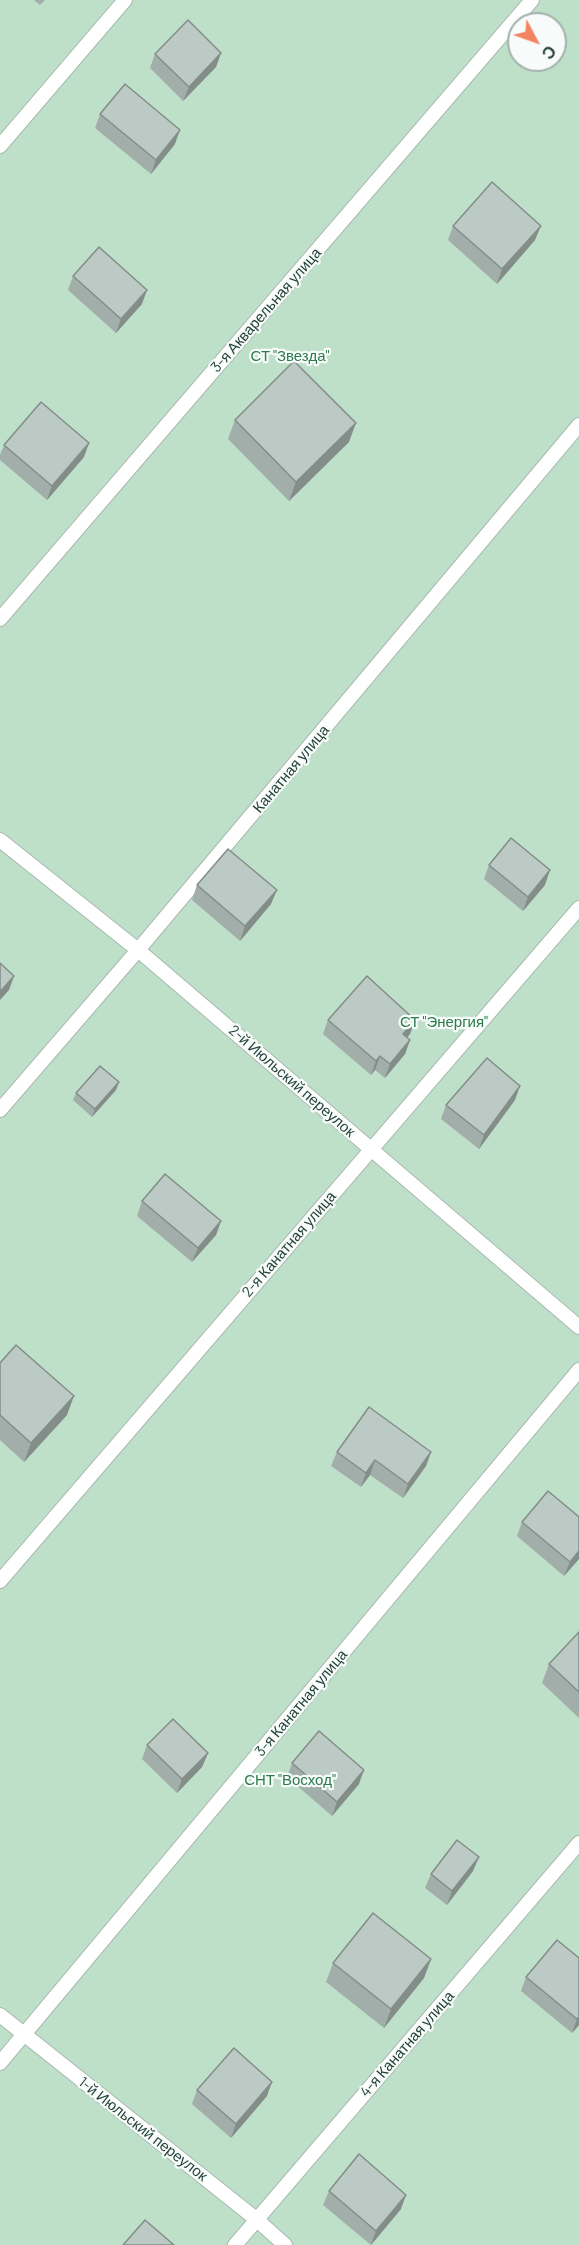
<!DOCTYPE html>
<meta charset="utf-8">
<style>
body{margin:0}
#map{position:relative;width:579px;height:2245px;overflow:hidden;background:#e6efeb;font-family:Barlow,sans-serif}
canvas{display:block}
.north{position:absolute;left:507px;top:12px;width:60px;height:60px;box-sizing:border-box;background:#f7fbf9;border:2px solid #a3b1ad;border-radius:50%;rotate:131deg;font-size:16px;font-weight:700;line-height:24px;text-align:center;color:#24423a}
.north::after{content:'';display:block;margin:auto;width:21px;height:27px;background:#f4845f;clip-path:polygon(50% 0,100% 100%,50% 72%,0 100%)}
</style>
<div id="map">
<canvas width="579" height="2245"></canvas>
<div class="north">С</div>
</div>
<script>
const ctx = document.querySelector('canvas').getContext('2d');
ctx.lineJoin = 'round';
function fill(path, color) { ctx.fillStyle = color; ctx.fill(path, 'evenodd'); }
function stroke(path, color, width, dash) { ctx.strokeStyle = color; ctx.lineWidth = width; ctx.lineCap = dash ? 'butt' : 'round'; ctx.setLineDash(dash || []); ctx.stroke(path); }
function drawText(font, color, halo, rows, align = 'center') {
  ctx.font = font + ' Barlow,sans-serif'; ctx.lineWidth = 4.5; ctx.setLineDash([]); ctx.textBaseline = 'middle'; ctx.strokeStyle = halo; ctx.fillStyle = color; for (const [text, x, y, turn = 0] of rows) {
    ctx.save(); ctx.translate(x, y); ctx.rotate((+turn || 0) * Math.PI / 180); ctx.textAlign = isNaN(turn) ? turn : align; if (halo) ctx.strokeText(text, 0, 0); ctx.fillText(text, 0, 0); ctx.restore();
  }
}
fill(new Path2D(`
 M0 0H579V2245H0ZM519 24H555V60H519Z`), '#bfe0c8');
const service = new Path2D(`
 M0 146 125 0
 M0 619 532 0
 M0 840 138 950 579 1327
 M0 1110 138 950 579 425
 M0 1581 579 908
 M0 2015 256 2219 285 2245
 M0 2063 579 1370
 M235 2245 579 1843`);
stroke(service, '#a8b8b2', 16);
stroke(service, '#fff', 14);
fill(new Path2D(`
 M34 0H45L40 5Z
 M221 53 216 67 183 101 150 68 155 54Z
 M100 114 175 144 151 174 95 128Z
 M453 226 535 240 497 284 448 240Z
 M73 276 142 304 116 333 68 290Z
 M235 420 349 442 289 501 228 439Z
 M4 445 84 457 47 500 0 460V455Z
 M489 865 545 885 523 911 484 879Z
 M197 885 271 904 240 941 192 900Z
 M328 1020H415L410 1034 407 1037 410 1040 405 1054 385 1078 375 1070 371 1075 323 1034Z
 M116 1090 92 1117 73 1100 76 1093Z
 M515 1100 479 1149 441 1119 446 1105Z
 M142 1201 221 1221 216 1235 192 1262 137 1216Z
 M0 1363 67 1415 24 1462 0 1440Z
 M337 1452H431L426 1466 403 1498 370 1475 361 1487 331 1466Z
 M522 1522 579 1559 564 1576 517 1536Z
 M579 1632V1718L542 1683 549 1664Z
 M147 1745 208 1753 202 1767 177 1793 142 1759Z
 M292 1763 359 1784 332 1816 287 1777Z
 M473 1871 447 1905 425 1888 431 1874Z
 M557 1940 579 2025 572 2033 521 1991 526 1977Z
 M431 1959 424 1978 384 2028 326 1982 333 1963Z
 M197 2090 267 2096 231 2138 192 2104Z
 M329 2191 401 2209 371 2245 323 2205Z`), '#a1aea9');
fill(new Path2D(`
 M221 53 216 67 183 101 189 87Z
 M180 130 175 144 151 174 156 160Z
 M541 226 535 240 497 284 502 269Z
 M147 290 142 304 116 333 121 319Z
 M356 423 349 442 289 501 296 482Z
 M89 443 84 457 47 500 52 486Z
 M550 870 545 885 523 911 528 897Z
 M277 890 271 904 240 941 245 926Z
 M14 976 9 990 0 1000V992Z
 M415 1020 410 1034 398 1048 403 1034Z
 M410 1040 405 1054 385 1078 390 1064Z
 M380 1056 375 1070 371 1075 376 1061Z
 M119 1082 116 1090 92 1117 95 1109Z
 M520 1086 515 1100 479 1149 484 1135Z
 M221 1221 216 1235 192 1262 198 1248Z
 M74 1396 67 1415 24 1462 31 1443Z
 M431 1452 426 1466 403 1498 408 1484Z
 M375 1460 370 1475 361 1487 366 1473Z
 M579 1551V1559L564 1576 570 1562Z
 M208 1753 202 1767 177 1793 182 1779Z
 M364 1770 359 1784 332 1816 337 1802Z
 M479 1857 473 1871 447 1905 452 1891Z
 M431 1959 424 1978 384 2028 391 2009Z
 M579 2017V2025L572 2033 577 2019Z
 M272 2082 267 2096 231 2138 236 2124Z
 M406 2195 401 2209 371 2245 376 2231Z`), '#838d89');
const building = new Path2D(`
 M188 20 221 53 189 87 155 54Z
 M125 84 180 130 156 160 100 114Z
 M492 182 541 226 502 269 453 226Z
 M99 247 147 290 121 319 73 276Z
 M294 361 356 423 296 482 235 420Z
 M41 402 89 443 52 486 4 445Z
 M511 838 550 870 528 897 489 865Z
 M228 849 277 890 245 926 197 885Z
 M0 963 14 976 0 992Z
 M367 976 415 1020 403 1034 410 1040 390 1064 380 1056 376 1061 328 1020Z
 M487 1058 520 1086 484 1135 446 1105Z
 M100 1066 119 1082 95 1109 76 1093Z
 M165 1174 221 1221 198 1248 142 1201Z
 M16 1345 74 1396 31 1443 0 1415V1363Z
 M369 1407 431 1452 408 1484 375 1460 366 1473 337 1452Z
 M548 1491 579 1517V1551L570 1562 522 1522Z
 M579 1632V1692L549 1664Z
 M173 1719 208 1753 182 1779 147 1745Z
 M319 1731 364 1770 337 1802 292 1763Z
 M457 1840 479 1857 452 1891 431 1874Z
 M373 1913 431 1959 391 2009 333 1963Z
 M557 1940 579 1958V2017L577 2019 526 1977Z
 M234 2048 272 2082 236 2124 197 2090Z
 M359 2154 406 2195 376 2231 329 2191Z
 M145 2220 174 2245H123Z`);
fill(building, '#bbcac4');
stroke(building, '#838d89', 1.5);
drawText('15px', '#24423a', '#f7fbf9', [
 ["3-я Акварельная улица",266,310,-49],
 ["Канатная улица",291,769,-50],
 ["2-й Июльский переулок",292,1081,41],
 ["2-я Канатная улица",289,1244,-49],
 ["3-я Канатная улица",301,1703,-50],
 ["4-я Канатная улица",407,2044,-49],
 ["1-й Июльский переулок",143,2129,38]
]);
drawText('15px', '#2d7a4b', '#f7fbf9', [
 ["СТ \"Звезда\"",290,356],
 ["СТ \"Энергия\"",444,1022],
 ["СНТ \"Восход\"",290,1780]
]);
</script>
